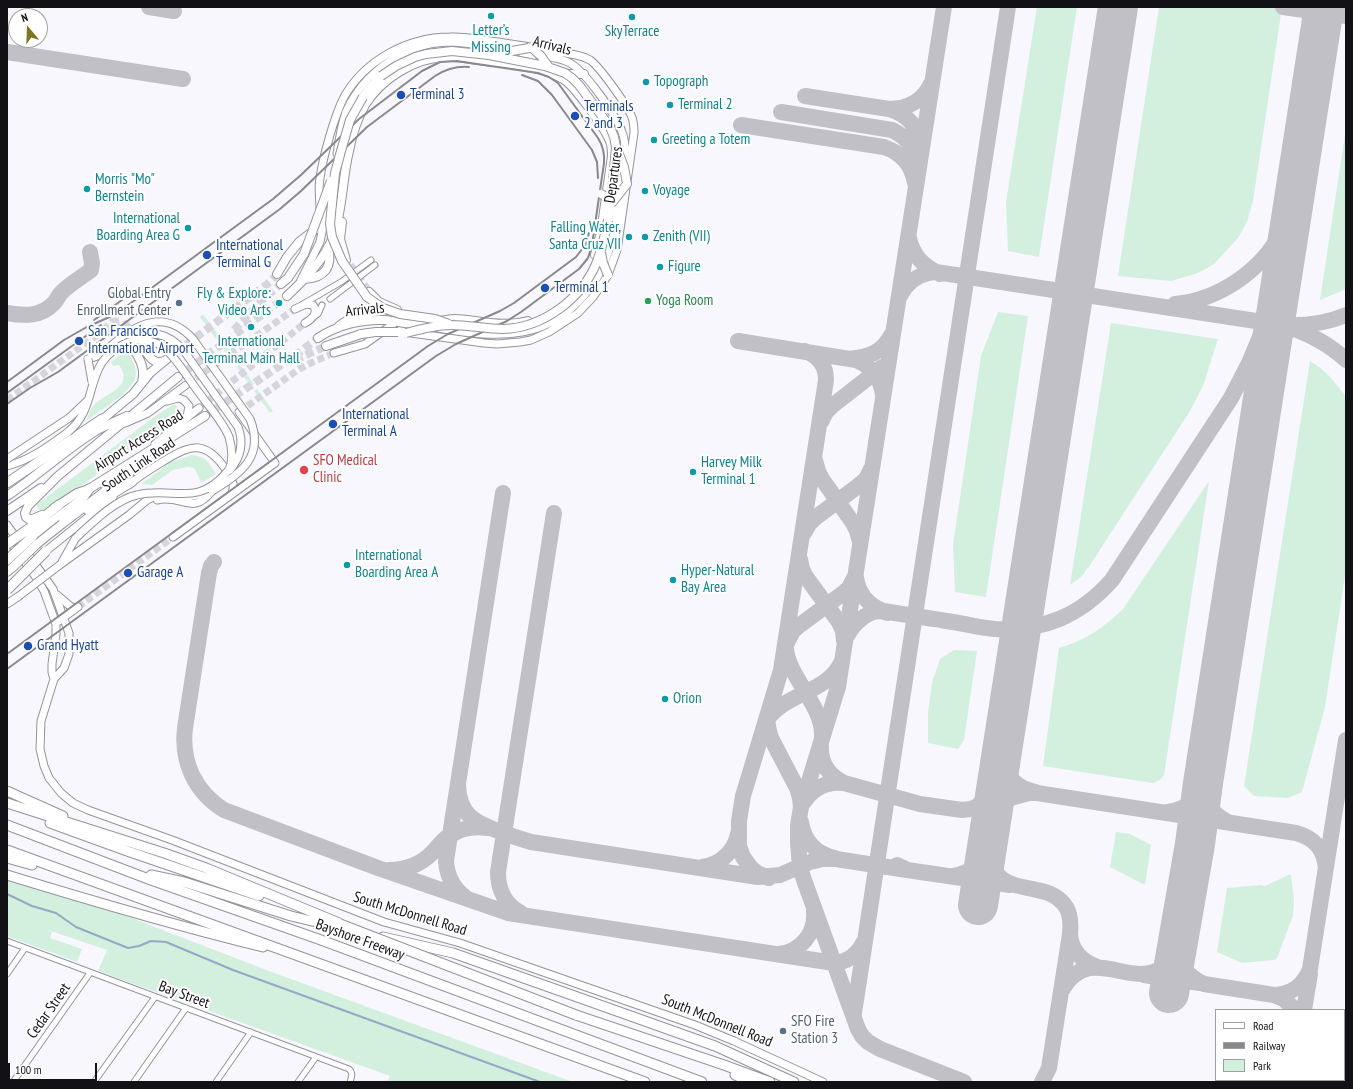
<!DOCTYPE html>
<meta charset="utf-8">
<style>
body{margin:0}
#map{position:relative;width:1353px;height:1089px;overflow:hidden;background:#f8f7fe;font-family:"PT Sans Narrow",sans-serif}
canvas{display:block}
.frame{position:absolute;inset:0;border:8px solid #121216;pointer-events:none}
.legend{position:absolute;left:1215px;top:1009px;width:130px;height:72px;box-sizing:border-box;background:#fff;border:1px solid #a0a0a2;margin:0;padding:5px 7px;list-style:none;font-size:12px;color:#121216}
.legend li{display:flex;align-items:center;gap:8px;height:20px}
.legend b{width:20px;border:1px solid #a0a0a2}
.north{position:absolute;left:8px;top:8px;width:40px;height:40px;box-sizing:border-box;background:#fff;border:1px solid #a0a0a2;border-radius:50%;rotate:341deg;font-size:11px;font-weight:700;line-height:16px;text-align:center;color:#121216}
.north::after{content:'';display:block;margin:auto;width:14px;height:18px;background:#7c781e;clip-path:polygon(50% 0,100% 100%,50% 72%,0 100%)}
.scale{position:absolute;left:8px;top:1063px;width:89px;height:18px;box-sizing:border-box;border:2px solid #121216;border-top:0;padding-left:5px;font-size:12px;line-height:14px;white-space:nowrap;color:#121216;-webkit-text-stroke:3px #fff;paint-order:stroke}
</style>
<div id="map">
<canvas width="1353" height="1089"></canvas>
<div class="frame"></div>
<ul class="legend">
<li><b style="height:5px;background:#fff"></b>Road</li>
<li><b style="height:5px;background:#89888e"></b>Railway</li>
<li><b style="height:11px;background:#d3efdd"></b>Park</li>
</ul>
<div class="north">N</div>
<div class="scale">100 m</div>
</div>
<script>
const ctx = document.querySelector('canvas').getContext('2d');
ctx.lineJoin = 'round';
function fill(path, color) { ctx.fillStyle = color; ctx.fill(path, 'evenodd'); }
function stroke(path, color, width, dash) { ctx.strokeStyle = color; ctx.lineWidth = width; ctx.lineCap = dash ? 'butt' : 'round'; ctx.setLineDash(dash || []); ctx.stroke(path); }
function drawText(font, color, halo, rows, align = 'center') {
  ctx.font = font + ' "PT Sans Narrow",sans-serif'; ctx.lineWidth = 4; ctx.setLineDash([]); ctx.textBaseline = 'middle'; ctx.strokeStyle = halo; ctx.fillStyle = color; for (const [text, x, y, turn = 0] of rows) {
    ctx.save(); ctx.translate(x, y); ctx.rotate((+turn || 0) * Math.PI / 180); ctx.textAlign = isNaN(turn) ? turn : align; if (halo) ctx.strokeText(text, 0, 0); ctx.fillText(text, 0, 0); ctx.restore();
  }
}
fill(new Path2D(`
 M1037 7H1077L1039 257 1008 251 1006 202Z
 M1159 7H1282L1253 201 1247 222 1238 238 1214 264 1198 273 1171 281 1118 276Z
 M1346 128V289L1320 300Z
 M998 312 1028 316 986 597 955 592 953 545 981 356Z
 M203 314 219 336 216 339 200 317Z
 M1111 323 1218 339 1203 386 1190 411 1090 565 1081 577 1070 585Z
 M222 341 237 360 233 363 219 343Z
 M126 350C132 359 138 368 135 379 131 392 98 412 86 421 88 416 90 410 93 406 105 392 135 388 119 365L113 366 111 362Z
 M1310 361C1327 371 1334 381 1346 397V569L1325 707 1302 792 1288 798 1254 796 1244 786Z
 M240 365 254 384 251 387 237 367Z
 M257 389 273 411 270 413 254 391Z
 M174 404 182 410V412L174 418 84 484 41 512 36 505 154 417Z
 M192 455C207 457 208 462 216 474L201 483 197 473 194 468 188 467 173 470 152 485 141 484 171 462Z
 M1209 481 1164 775 1160 780 1153 783 1043 766 1059 648C1085 641 1104 627 1123 609Z
 M954 650 977 651 964 740 958 749 928 743V713L932 683 940 659Z
 M1116 832 1130 834 1151 845 1145 885 1110 867Z
 M7 870 269 971 573 1082H387L390 1076 98 971 107 950 45 929 52 932 50 938 82 949 77 962 7 936Z
 M1291 874 1294 900 1293 916 1277 958 1274 960 1242 963 1217 952 1227 888 1261 885 1265 886Z`), '#d3efdd');
stroke(new Path2D(`
 M7 894 32 906 56 913 76 927 128 948 139 946 151 941 166 942 233 970 540 1082`), '#93a9c5', 2);
stroke(new Path2D(`
 M149 7 174 11
 M944 7 838 687 801 807 798 825V842L800 867 804 880 858 1029 862 1036 868 1042 880 1049 964 1082
 M1283 7 1346 16
 M7 52 183 79
 M805 96 889 109C907 114 918 127 921 145
 M889 109C907 109 923 101 931 84
 M781 112 892 130C906 137 917 149 918 165
 M741 125 884 147C902 153 912 165 915 183
 M909 238C913 257 924 266 940 274
 M900 296C907 282 920 273 936 272L1282 325
 M1175 304C1218 300 1260 272 1281 233 1288 219 1291 204 1296 189
 M7 313C24 316 41 317 54 303 57 300 58 296 61 293 68 285 82 277 91 270L92 263 90 252
 M1346 315C1325 324 1305 326 1282 325 1306 332 1328 343 1346 360
 M738 341 856 360C871 366 881 378 883 395
 M1255 355C1265 341 1280 332 1296 328
 M849 359C869 357 882 353 892 334
 M821 422 826 412 832 406 882 367
 M815 460 818 471 822 479 853 523 857 531 860 542
 M804 533 809 524 815 518 858 486 866 479 871 469
 M800 559 802 569 806 577 839 622 843 631 844 641
 M214 562 211 566 209 573 185 728C181 762 195 792 224 810L378 868 508 913 834 963C847 962 857 955 863 943
 M856 577C858 593 868 605 883 611 906 615 930 618 953 622 967 624 981 628 995 629 1044 631 1080 616 1112 580L1231 398 1249 363 1259 339 1269 311 1285 259
 M847 636C854 623 871 606 887 613
 M787 643 793 631 800 625 842 594 849 588 854 578
 M786 649C789 678 824 707 822 737
 M767 720C785 693 827 693 841 663
 M767 720 769 731 771 738 797 788 800 798 801 807
 M821 746C820 763 828 775 844 783
 M1003 756C1006 777 1015 788 1036 792
 M1203 783C1205 800 1210 813 1226 821
 M458 785C459 815 475 823 501 832 511 836 521 839 531 842L758 877 780 875 810 862 823 859H836L907 870
 M804 802C813 788 827 781 844 783L920 804 962 810 970 809 1029 793H1037L1296 833C1314 838 1324 848 1326 868
 M978 805C999 794 997 771 1003 751
 M1168 812C1189 809 1194 800 1203 783
 M801 822C804 841 816 854 835 858
 M988 845C989 852 989 860 992 866 1006 898 1048 879 1066 907 1071 915 1071 924 1070 934L1049 1068 1042 1082
 M897 865 907 870 1010 885
 M702 867C720 865 735 851 738 834
 M389 870C405 870 420 865 432 853 438 847 442 840 449 836 461 828 475 826 488 828
 M953 876C973 873 981 862 988 845
 M769 878 757 873 751 868 743 857 739 846V821L743 796 781 670 826 380C826 366 819 356 805 351
 M465 897C453 888 447 876 446 861L503 493
 M521 913C505 905 498 889 498 872L554 513
 M1070 935C1072 952 1082 961 1097 967
 M1177 947C1182 966 1185 975 1204 984L1274 995 1284 999 1295 1010
 M778 954C801 952 816 933 814 911
 M1144 975 1200 983
 M1062 990C1091 941 1130 991 1163 967 1169 961 1173 954 1177 947
 M1274 995C1292 994 1303 986 1310 969L1346 740
 M1304 1010 1310 974
 M854 1013 1008 7
 M1263 1082 1267 1080`), '#c0c0c6', 16);
stroke(new Path2D(`
 M978 905 1118 7
 M1169 993 1195 844 1203 783 1324 7`), '#c0c0c6', 40);
stroke(new Path2D(`
 M187 384 295 309
 M7 400 103 331
 M199 408 305 323
 M239 412 299 369 315 361 334 353
 M78 607 173 537`), '#d6d5db', 7, [7, 3.5]);
stroke(new Path2D(`
 M350 265 369 292
 M234 330 261 301 281 284
 M103 331 112 322 120 321 126 325 135 337
 M104 331 107 329H117L128 341
 M167 359 270 282 277 274
 M295 360 326 346
 M178 377 287 296
 M205 416 293 357 318 338`), '#d6d5db', 8, [8, 4]);
const street = new Path2D(`
 M330 299 375 265
 M303 304 341 282 371 260
 M315 316 318 314 322 305
 M7 941 349 1069C353 1073 352 1076 350 1082
 M7 974 25 948
 M13 1082 90 973
 M94 1082 155 997
 M134 1082 186 1008
 M216 1082 251 1032
 M298 1082 316 1057`);
const secondary = new Path2D(`
 M337 154C339 140 341 126 346 112 363 73 404 44 447 42 468 42 488 47 508 50
 M320 209C320 199 318 189 320 178 323 157 334 117 344 97 365 60 408 37 450 37 466 36 482 40 498 42 524 46 550 50 576 55 581 56 586 58 590 60 600 67 626 104 631 115 634 121 634 127 634 133L617 250 608 275 593 297 578 313 549 332 531 340 520 342 497 344 484 343 411 333
 M301 280 320 242 330 192
 M295 309 306 304 313 305C319 313 312 319 305 323
 M438 328C466 333 494 337 522 332 565 325 600 287 610 246 617 218 620 188 625 159 625 150 626 141 622 132 616 115 584 69 568 62 555 56 536 55 522 53
 M334 353 365 344 396 322
 M88 359 104 354 112 345 123 336
 M167 401 178 398 184 400 189 406 187 417
 M125 423 148 413 186 385
 M155 444 199 408
 M7 466C30 460 49 446 68 432
 M129 485C138 477 149 470 159 464 188 446 204 437 226 470 232 479 236 485 231 495
 M181 497 193 496 212 491
 M157 500C182 494 192 516 211 492
 M7 525 53 589 69 633V654L64 668 54 679
 M173 537 275 463 239 412
 M7 538 35 576 44 591 56 624V634L52 664V672L54 679 41 721 40 749 44 766 49 778 61 793 73 803 88 810 172 840 384 922 460 943 695 1025 734 1041 823 1082
 M46 551 113 497
 M62 562 75 539 80 534
 M61 564 129 515 147 500 155 496 163 495
 M57 595 71 607 76 608
 M7 604 19 596
 M59 621 78 607`);
const primary = new Path2D(`
 M523 53 537 65
 M563 74H584
 M363 97 368 90 381 76
 M351 103 355 118
 M608 220 611 204
 M342 222 340 239 346 260
 M602 228 612 239
 M277 274 287 257 299 242 324 223
 M304 279C325 278 333 267 328 247
 M281 284 288 278
 M369 292 379 302 397 310
 M287 296C305 279 324 260 333 237 343 210 342 179 349 151 352 135 357 119 365 105 381 79 414 58 445 57 456 56 467 59 478 60 505 64 540 65 563 79 574 85 604 127 609 139 612 144 612 150 612 156L601 232 595 255
 M339 326C356 313 370 312 390 310
 M318 338C337 325 362 319 385 320 396 321 408 325 419 324 431 324 443 319 455 319 480 320 503 328 528 321
 M132 346C139 358 146 368 142 382
 M142 346C148 354 153 366 164 361
 M326 346 361 334
 M97 424 133 394 150 373 167 359
 M7 496C37 476 64 451 94 432 104 426 116 421 127 416
 M54 508 77 493 89 489 205 416
 M87 510 132 482
 M7 511 41 488
 M42 515 30 520 26 517 25 513 28 506 58 476 178 377
 M62 524 130 472 143 458
 M7 572 13 567`);
const highway = new Path2D(`
 M7 483 102 419
 M27 530 59 505
 M32 537 81 500 89 489
 M7 791 63 816
 M7 803 164 853 206 868 339 923
 M50 823 130 852 259 896
 M7 825 151 880 321 940 702 1082
 M7 850 645 1082
 M7 858 32 865
 M7 875C92 901 177 926 263 947
 M151 875 184 882 291 916 349 930
 M383 937 453 953 583 999 715 1046 794 1082
 M576 1015 724 1065 770 1082
 M735 1075 750 1082`);
stroke(street, '#94939e', 7);
stroke(secondary, '#94939e', 9);
stroke(primary, '#94939e', 10);
stroke(highway, '#94939e', 11);
stroke(street, '#fff', 5);
stroke(secondary, '#fff', 7);
stroke(primary, '#fff', 8);
stroke(highway, '#fff', 9);
stroke(new Path2D(`
 M522 75 538 81 552 95 592 150 597 162 598 178
 M94 320 122 300
 M7 382 64 340 85 328 116 314 273 199 301 175 359 119 422 71 440 62 457 61 538 73 549 77 558 83 598 138C603 146 605 153 604 163L592 245 588 258 579 269 521 312 507 321 456 344 436 356 7 669
 M7 393 101 325
 M7 404 30 388 58 372 280 209 301 191 367 127 435 76C446 69 456 66 469 67
 M7 654 428 346 448 334 500 311 514 303 576 257 586 244 589 233`), '#89888e', 2);
const secondaryBridge = new Path2D(`
 M127 334C151 332 167 331 184 351L238 427C244 443 241 457 230 470
 M123 336C148 318 171 315 193 339L250 419C265 456 241 474 212 491
 M88 359 92 382
 M68 432C103 403 79 361 131 341 140 338 155 341 163 347 177 358 189 380 200 394 210 408 223 422 229 437 232 447 234 464 227 472 197 508 173 486 137 495 117 499 94 521 80 534
 M7 459 69 418 87 401
 M19 596 61 564`);
const primaryBridge = new Path2D(`
 M532 48 541 56 548 66
 M495 54 529 48
 M381 76 396 66 415 57 426 54 452 51 489 55 545 66 565 73 572 78 579 85 610 127 614 137 616 147 611 204
 M340 155 335 173 330 224 332 237 342 261 367 297 383 308 400 314 435 319 449 324
 M339 158 350 120 363 97
 M601 194 605 196 607 199
 M611 204 627 184 624 167 617 149
 M601 253 603 263 608 275
 M288 278 304 254 331 181
 M406 333C421 329 436 325 451 325 469 325 486 329 503 329 543 328 581 299 596 264 602 250 605 234 608 220
 M361 334 376 332H398
 M13 567 37 544 62 524`);
const highwayBridge = new Path2D(`
 M7 544 27 530
 M7 560 32 537
 M7 590 46 551
 M340 924 576 1015`);
stroke(secondaryBridge, '#94939e', 9, []);
stroke(primaryBridge, '#94939e', 10, []);
stroke(highwayBridge, '#94939e', 11, []);
stroke(secondaryBridge, '#fff', 7);
stroke(primaryBridge, '#fff', 8);
stroke(highwayBridge, '#fff', 9);
for (const [x, y, r, color] of [
 [491,16,4,"#0f9aa8"],
 [632,17,4,"#0f9aa8"],
 [646,82,4,"#0f9aa8"],
 [401,95,5,"#1a4fb4"],
 [670,105,4,"#0f9aa8"],
 [575,116,5,"#1a4fb4"],
 [654,140,4,"#0f9aa8"],
 [87,189,4,"#0f9aa8"],
 [645,191,4,"#0f9aa8"],
 [188,228,4,"#0f9aa8"],
 [629,237,4,"#0f9aa8"],
 [645,237,4,"#0f9aa8"],
 [207,255,5,"#1a4fb4"],
 [660,267,4,"#0f9aa8"],
 [545,288,5,"#1a4fb4"],
 [648,301,4,"#2e9e5b"],
 [179,303,4,"#5c6f8a"],
 [279,303,4,"#0f9aa8"],
 [251,327,4,"#0f9aa8"],
 [79,341,5,"#1a4fb4"],
 [333,424,5,"#1a4fb4"],
 [304,470,5,"#e0444e"],
 [693,472,4,"#0f9aa8"],
 [347,565,4,"#0f9aa8"],
 [128,573,5,"#1a4fb4"],
 [673,580,4,"#0f9aa8"],
 [28,646,5,"#1a4fb4"],
 [665,699,4,"#0f9aa8"],
 [783,1031,4,"#5c6f8a"]
]) { const dot = new Path2D(); dot.arc(x, y, r, 0, 2 * Math.PI); ctx.fillStyle = color; ctx.fill(dot); stroke(dot, '#fff', 1.5); }
drawText('15px', '#0d838f', '#fff', [
 ["Letter’s",491,31,"center"],
 ["Missing",491,48,"center"],
 ["SkyTerrace",632,32,"center"],
 ["Topograph",654,82],
 ["Terminal 2",678,105],
 ["Greeting a Totem",662,140],
 ["Morris \"Mo\"",95,180],
 ["Bernstein",95,197],
 ["Voyage",653,191],
 ["International",180,219,"right"],
 ["Boarding Area G",180,236,"right"],
 ["Falling Water,",621,228,"right"],
 ["Santa Cruz VII",621,245,"right"],
 ["Zenith (VII)",653,237],
 ["Figure",668,267],
 ["Fly & Explore:",271,294,"right"],
 ["Video Arts",271,311,"right"],
 ["International",251,342,"center"],
 ["Terminal Main Hall",251,359,"center"],
 ["Harvey Milk",701,463],
 ["Terminal 1",701,480],
 ["International",355,556],
 ["Boarding Area A",355,573],
 ["Hyper-Natural",681,571],
 ["Bay Area",681,588],
 ["Orion",673,699]
], 'left');
drawText('15px', '#121216', '#fff', [
 ["Arrivals",552,46,14],
 ["Departures",614,175,-82],
 ["Arrivals",365,310,-6],
 ["Airport Access Road",139,441,-32],
 ["South Link Road",139,465,-34],
 ["South McDonnell Road",410,914,17],
 ["Bayshore Freeway",360,940,20],
 ["Bay Street",184,995,20],
 ["Cedar Street",49,1011,-55],
 ["South McDonnell Road",717,1021,22]
]);
drawText('15px', '#164399', '#fff', [
 ["Terminal 3",410,95],
 ["Terminals",584,107],
 ["2 and 3",584,124],
 ["International",216,246],
 ["Terminal G",216,263],
 ["Terminal 1",554,288],
 ["San Francisco",88,332],
 ["International Airport",88,349],
 ["International",342,415],
 ["Terminal A",342,432],
 ["Garage A",137,573],
 ["Grand Hyatt",37,646]
], 'left');
drawText('15px', '#4e5e75', '#fff', [
 ["Global Entry",171,294],
 ["Enrollment Center",171,311],
 ["SFO Fire",791,1022,"left"],
 ["Station 3",791,1039,"left"]
], 'right');
drawText('15px', '#27864d', '#fff', [
 ["Yoga Room",656,301]
], 'left');
drawText('15px', '#be3a42', '#fff', [
 ["SFO Medical",313,461],
 ["Clinic",313,478]
], 'left');
</script>
